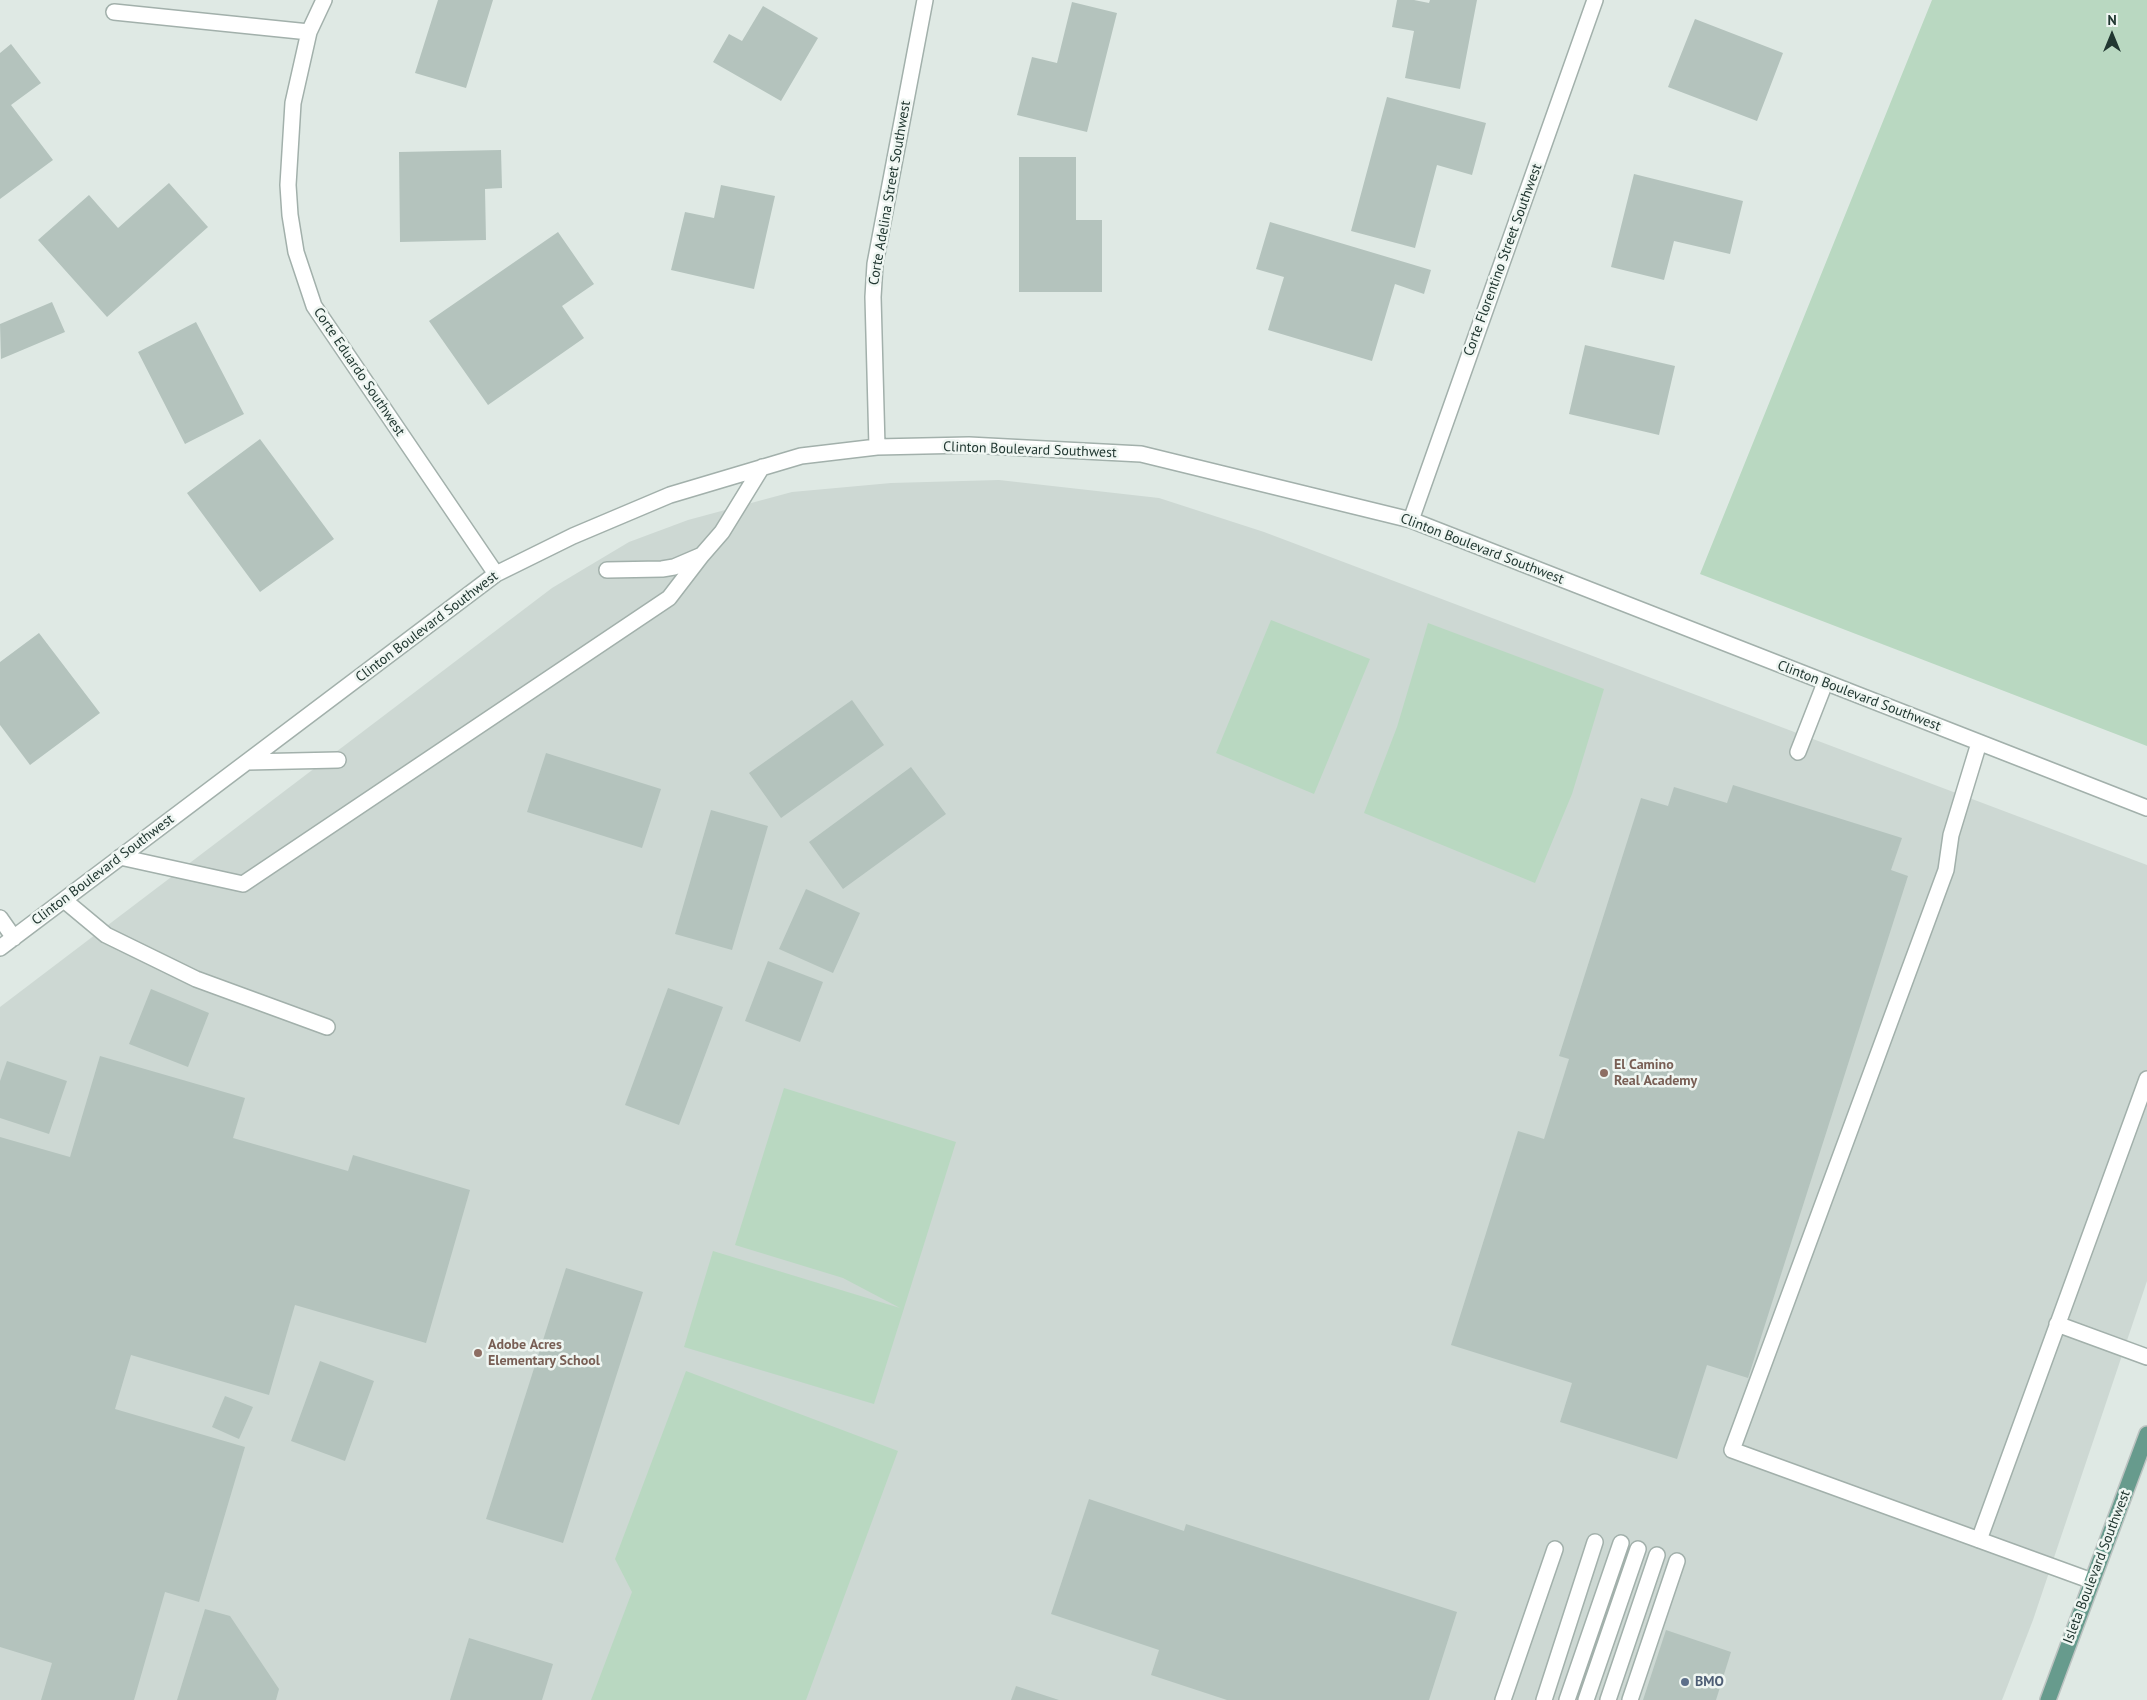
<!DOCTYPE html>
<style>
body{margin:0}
#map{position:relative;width:2147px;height:1700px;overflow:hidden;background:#dfe9e4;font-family:"PT Sans",sans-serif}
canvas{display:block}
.north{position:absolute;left:2087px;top:10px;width:50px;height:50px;-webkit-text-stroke:4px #eff6f2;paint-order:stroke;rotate:0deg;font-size:14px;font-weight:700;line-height:20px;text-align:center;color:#213731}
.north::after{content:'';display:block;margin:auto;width:18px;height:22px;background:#213731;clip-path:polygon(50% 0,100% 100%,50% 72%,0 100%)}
</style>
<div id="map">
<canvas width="2147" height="1700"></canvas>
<div class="north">N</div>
</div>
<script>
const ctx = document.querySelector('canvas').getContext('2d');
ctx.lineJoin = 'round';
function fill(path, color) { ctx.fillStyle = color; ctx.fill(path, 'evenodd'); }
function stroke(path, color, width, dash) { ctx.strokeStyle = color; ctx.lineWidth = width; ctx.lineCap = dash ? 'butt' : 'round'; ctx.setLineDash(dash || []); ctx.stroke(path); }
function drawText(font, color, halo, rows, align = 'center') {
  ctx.font = font + ' "PT Sans",sans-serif'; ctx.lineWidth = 5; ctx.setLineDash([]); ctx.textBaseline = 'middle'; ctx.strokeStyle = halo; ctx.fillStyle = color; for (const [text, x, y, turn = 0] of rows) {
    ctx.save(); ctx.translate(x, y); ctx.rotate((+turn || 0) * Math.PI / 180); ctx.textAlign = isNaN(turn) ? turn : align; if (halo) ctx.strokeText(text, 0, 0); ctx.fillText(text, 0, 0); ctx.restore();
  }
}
fill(new Path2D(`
 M999 480 1159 498 1264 532 2147 865V1281L2033 1620 2002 1700H0V1007L552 588 629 542 688 520 792 492 891 483Z`), '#cdd8d3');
fill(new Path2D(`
 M1932 0H2147V746L1700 574Z
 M1271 620 1370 659 1314 794 1216 753Z
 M1428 623 1604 689 1572 794 1535 883 1364 813 1397 727Z
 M784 1088 956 1142 874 1404 684 1347 713 1251 900 1308 843 1278 735 1245Z
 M686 1371 898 1451 806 1700H591L632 1592 615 1559Z`), '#b9d8c1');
fill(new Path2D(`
 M438 0H493L466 88 415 73Z
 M1397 0H1414L1429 3 1430 0H1477L1460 89 1405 78 1414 31 1392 27Z
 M1072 2 1117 13 1087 132 1017 115 1032 57 1057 63Z
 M763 6 818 38 781 101 713 62 729 34 742 41Z
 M1695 19 1783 53 1757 121 1668 87Z
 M11 44 41 83 11 105 53 160 0 199V53Z
 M1387 97 1486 123 1472 175 1437 165 1415 248 1351 231Z
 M501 150 502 188 485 189 486 240 400 242 399 152Z
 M1019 157H1076V220H1102V292H1019Z
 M1634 174 1743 201 1730 254 1674 241 1664 280 1611 267Z
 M169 183 208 227 107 317 38 240 89 195 118 228Z
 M721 185 775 196 754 289 671 270 685 212 714 218Z
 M1270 222 1431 270 1424 294 1395 284 1372 361 1268 330 1284 277 1256 269Z
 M558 232 594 284 562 306 584 338 488 405 429 321Z
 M52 302 65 332 1 359 0 324Z
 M196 322 244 414 185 444 138 352Z
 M1585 345 1675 366 1659 435 1569 414Z
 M260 439 334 539 260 592 187 493Z
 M39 633 100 713 30 765 0 725V662Z
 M852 700 884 745 781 818 749 773Z
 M546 753 661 789 642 848 527 812Z
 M911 767 946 814 843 889 809 842Z
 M1733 785 1902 838 1891 870 1908 876 1748 1378 1707 1365 1677 1459 1560 1422 1572 1383 1451 1345 1518 1131 1544 1139 1569 1059 1559 1056 1641 798 1668 806 1674 787 1727 803Z
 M711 810 768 826 732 950 675 934Z
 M806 889 860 913 833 973 779 949Z
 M768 961 823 982 800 1042 745 1021Z
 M668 988 723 1007 679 1125 625 1105Z
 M151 989 209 1013 188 1067 129 1044Z
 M100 1056 245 1098 233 1138 348 1171 353 1155 470 1190 426 1343 295 1305 269 1395 131 1355 115 1409 245 1447 199 1602 165 1592 134 1700H41L52 1663 0 1647V1137L70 1157Z
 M7 1061 67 1081 49 1134 0 1118V1081Z
 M566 1268 643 1292 563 1543 486 1519Z
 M320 1361 374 1381 345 1461 291 1441Z
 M225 1396 253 1407 239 1439 212 1427Z
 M1089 1499 1184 1531 1186 1524 1457 1612 1429 1700H1227L1151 1675 1159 1650 1051 1614Z
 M205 1609 230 1616 279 1689 276 1700H177Z
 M1666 1630 1731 1652 1716 1700H1643Z
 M469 1638 553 1664 542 1700H450Z
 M1016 1686 1059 1700H1011Z`), '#b4c3bd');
const minor = new Path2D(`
 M324 0 309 32 293 103 288 185 290 215 296 252 314 306 496 574
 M114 12 309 32
 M877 447 873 297 875 264 925 0
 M1411 520 1595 0
 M607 570 662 569 674 567 702 555 722 532 762 467
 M1979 743 1951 835 1946 870 1732 1450 2092 1581
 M1798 752 1825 683
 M247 762 338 760
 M120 857 243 884 669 598 702 555
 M64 900 106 935 196 979 327 1027
 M0 918 14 938
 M0 948 496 574 573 536 670 495 801 456 877 447 969 445 1141 454 1411 520 2147 808
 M2057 1324 2147 1357
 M1979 1540 2147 1079
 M1503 1700 1555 1549
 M1544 1700 1595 1542
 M1567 1700 1621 1543
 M1586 1700 1638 1549
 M1608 1700 1657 1555
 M1630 1700 1677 1561`);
const major = new Path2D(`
 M2048 1700 2147 1434`);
stroke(minor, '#a2b0ab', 18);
stroke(major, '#bcc3c1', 18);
stroke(minor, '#fff', 15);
stroke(major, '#679b8d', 15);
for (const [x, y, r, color] of [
 [1604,1073,5,"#8d6e63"],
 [478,1353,5,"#8d6e63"],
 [1685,1682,5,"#5c6f8a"]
]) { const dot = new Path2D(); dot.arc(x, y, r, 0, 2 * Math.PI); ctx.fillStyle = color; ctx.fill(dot); stroke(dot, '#eff6f2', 2); }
drawText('14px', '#213731', '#eff6f2', [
 ["Corte Adelina Street Southwest",890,193,-80],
 ["Corte Florentino Street Southwest",1503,260,-70],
 ["Corte Eduardo Southwest",359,372,56],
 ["Clinton Boulevard Southwest",1030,450,2],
 ["Clinton Boulevard Southwest",1482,549,21],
 ["Clinton Boulevard Southwest",427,627,-37],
 ["Clinton Boulevard Southwest",1859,696,21],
 ["Clinton Boulevard Southwest",103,870,-37],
 ["Isleta Boulevard Southwest",2097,1567,-69]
]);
drawText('bold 14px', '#785e54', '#eff6f2', [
 ["El Camino",1614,1065],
 ["Real Academy",1614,1081],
 ["Adobe Acres",488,1345],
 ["Elementary School",488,1361]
], 'left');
drawText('bold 14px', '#4e5e75', '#eff6f2', [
 ["BMO",1695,1682]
], 'left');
</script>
